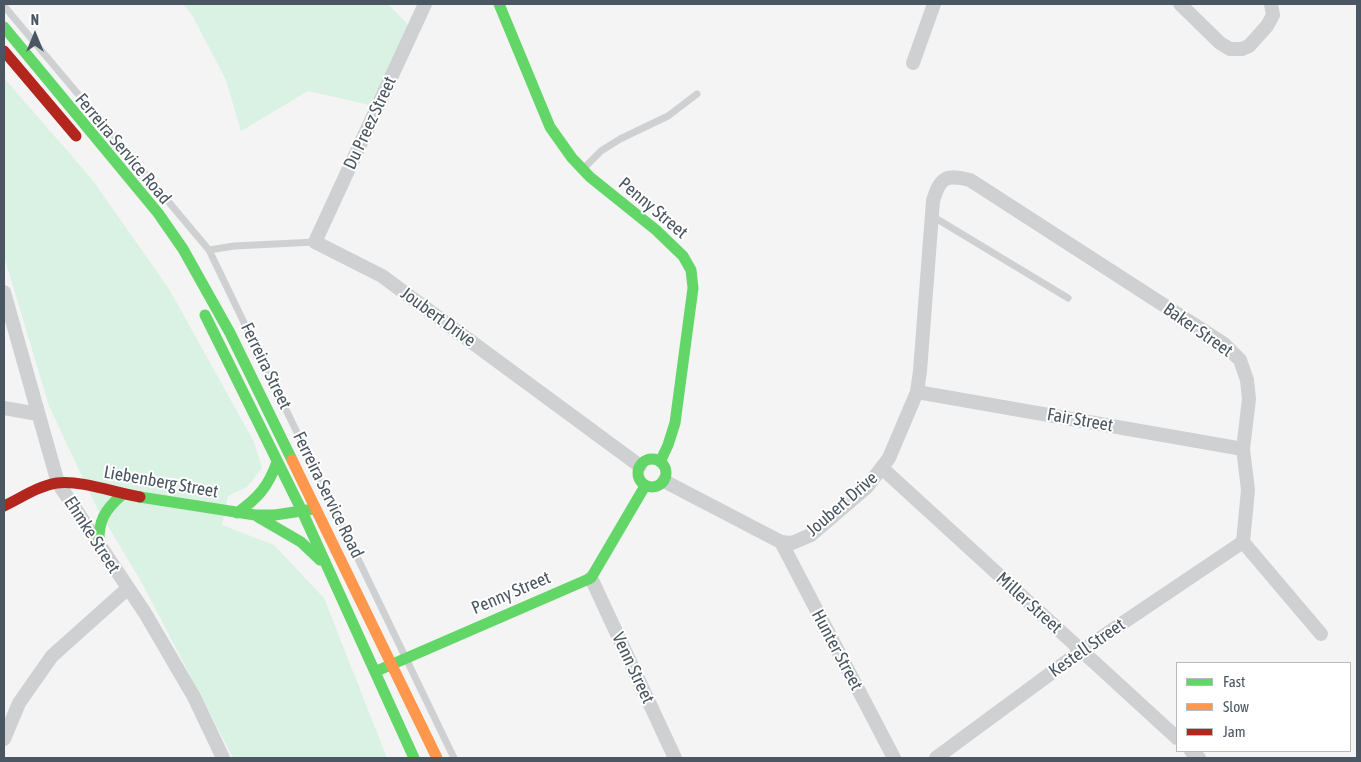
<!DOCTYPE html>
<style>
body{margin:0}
#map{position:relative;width:1361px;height:762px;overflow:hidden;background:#f4f4f4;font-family:"Asap Condensed",sans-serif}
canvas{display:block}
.frame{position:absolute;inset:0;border:5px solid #4a5661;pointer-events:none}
.legend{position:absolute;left:1176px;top:662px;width:175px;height:90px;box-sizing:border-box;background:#fff;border:1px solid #b7bbc0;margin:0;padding:6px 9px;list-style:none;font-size:15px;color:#4a5661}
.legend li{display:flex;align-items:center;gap:10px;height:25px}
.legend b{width:25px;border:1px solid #b7bbc0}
.north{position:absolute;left:10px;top:10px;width:50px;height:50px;-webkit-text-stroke:4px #fff;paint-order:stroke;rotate:0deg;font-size:14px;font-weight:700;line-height:20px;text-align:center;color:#4a5661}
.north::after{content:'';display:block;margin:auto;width:18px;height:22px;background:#4a5661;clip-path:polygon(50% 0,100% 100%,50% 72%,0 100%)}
</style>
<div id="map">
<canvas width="1361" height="762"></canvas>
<div class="frame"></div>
<ul class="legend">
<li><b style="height:6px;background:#63d668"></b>Fast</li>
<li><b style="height:6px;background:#ff974d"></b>Slow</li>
<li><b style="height:6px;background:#b3261e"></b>Jam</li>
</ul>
<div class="north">N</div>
</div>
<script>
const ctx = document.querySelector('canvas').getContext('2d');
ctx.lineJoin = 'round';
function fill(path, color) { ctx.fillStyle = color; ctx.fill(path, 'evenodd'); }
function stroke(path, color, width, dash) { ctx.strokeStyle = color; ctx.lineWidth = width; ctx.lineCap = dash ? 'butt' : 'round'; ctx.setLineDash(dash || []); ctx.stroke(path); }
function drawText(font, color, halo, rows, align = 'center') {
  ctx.font = font + ' "Asap Condensed",sans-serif'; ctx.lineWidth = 4; ctx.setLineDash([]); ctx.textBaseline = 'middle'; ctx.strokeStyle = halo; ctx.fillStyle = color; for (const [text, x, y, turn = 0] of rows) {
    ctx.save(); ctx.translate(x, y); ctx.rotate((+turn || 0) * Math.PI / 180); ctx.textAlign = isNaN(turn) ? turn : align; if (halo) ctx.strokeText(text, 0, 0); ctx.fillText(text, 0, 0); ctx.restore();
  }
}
fill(new Path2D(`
 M183 4H388L413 30 378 107 308 91 241 131 226 80 191 13Z
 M4 78 91 178 169 289 254 442 262 468 247 487 228 496 222 525 274 545 324 598 387 758H233L142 583 96 506 49 406 4 256Z`), '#d9f2e3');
stroke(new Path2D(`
 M4 6 209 250 454 758
 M584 168 601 151 620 139 668 116 697 94
 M932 216 1068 298
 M209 250 234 246 315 242`), '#ced0d2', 7);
stroke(new Path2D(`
 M425 4 315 242 382 276 640 466
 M1180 4 1220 43 1230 49H1242L1249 46 1267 26 1273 15 1271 4
 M913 63 934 4
 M4 292 58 483 145 613 194 697 223 758
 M917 392 1243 449
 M4 408 38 414
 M882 468 1177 738
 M664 481 781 542 792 543 811 535 867 487 889 458 917 392 920 371 933 201C940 177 946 174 970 180L1224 344 1240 360 1247 380 1249 399 1243 449 1248 490 1243 542 1321 634
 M781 542 894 758
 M591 578 675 758
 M4 739 19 703 52 656 127 589
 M1191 751 1199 758
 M936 758 1081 651 1243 542`), '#ced0d2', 14);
stroke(new Path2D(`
 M499 4 550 127 572 158 590 177 656 230 683 256 691 270 693 288 675 423 668 445 660 462
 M4 27 158 213 183 249 230 333 292 460
 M205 315 302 511 414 758
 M638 473a14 14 0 1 1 28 0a14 14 0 1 1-28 0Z
 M140 497 255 515H275L314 509
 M237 513C258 498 268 487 277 462
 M258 517 301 542 320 560
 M99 546C98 521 104 510 123 494
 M379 670 591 578 645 486`), '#63d668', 11);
stroke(new Path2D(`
 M292 460 437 758`), '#ff974d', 11);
stroke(new Path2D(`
 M4 51 76 136
 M4 506C21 498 38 486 57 483 82 480 115 493 140 497`), '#b3261e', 11);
drawText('18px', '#4a5661', '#fff', [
 ["Du Preez Street",370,123,-65],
 ["Ferreira Service Road",123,149,50],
 ["Penny Street",653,208,40],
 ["Joubert Drive",438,317,36],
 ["Baker Street",1198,330,35],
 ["Ferreira Street",266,366,64],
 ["Fair Street",1080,420,10],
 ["Liebenberg Street",161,482,10],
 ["Ferreira Service Road",328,495,64],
 ["Joubert Drive",842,504,-41],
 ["Ehmke Street",92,535,57],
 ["Penny Street",511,593,-23],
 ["Miller Street",1029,603,42],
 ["Kestell Street",1087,648,-35],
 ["Hunter Street",837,650,62],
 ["Venn Street",633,668,65]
]);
</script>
